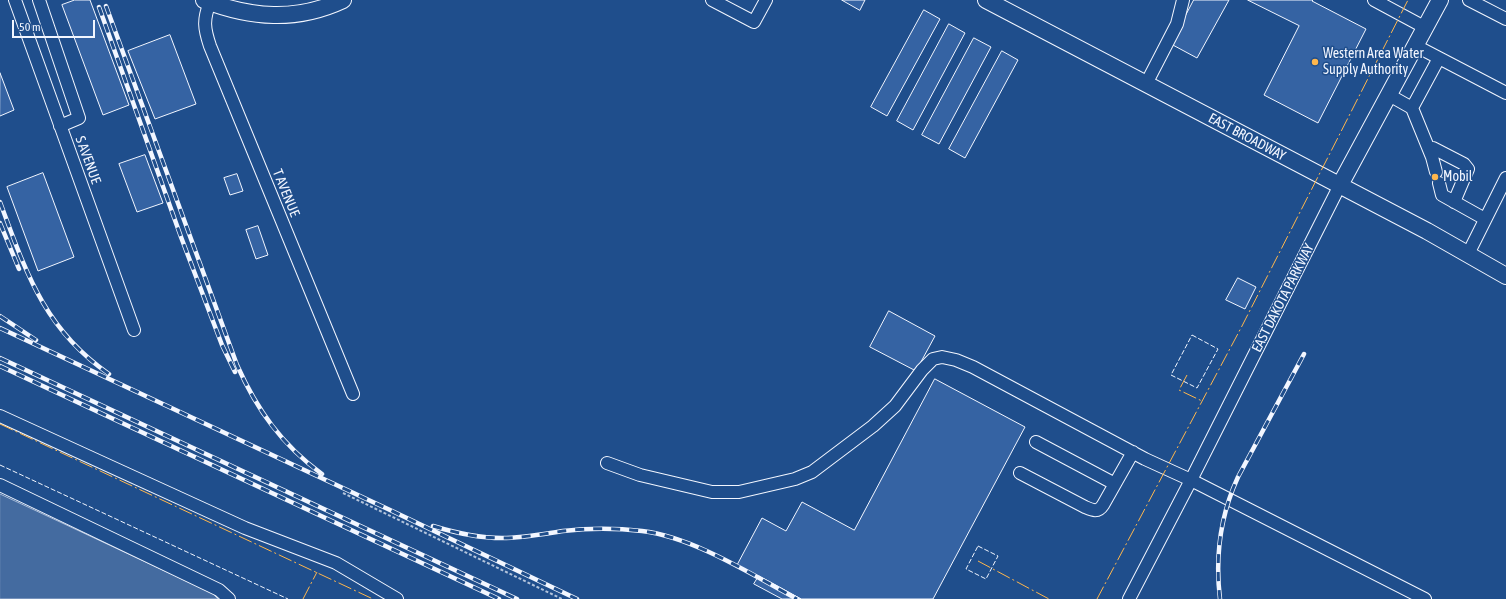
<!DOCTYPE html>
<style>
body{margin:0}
#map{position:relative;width:1506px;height:599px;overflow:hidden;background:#1f4e8c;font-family:"Asap Condensed",sans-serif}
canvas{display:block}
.scale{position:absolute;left:12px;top:20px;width:83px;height:18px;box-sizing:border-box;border:2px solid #f2f6ff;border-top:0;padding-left:5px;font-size:12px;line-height:14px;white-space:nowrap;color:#f2f6ff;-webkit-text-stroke:3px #1f4e8c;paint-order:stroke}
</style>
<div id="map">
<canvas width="1506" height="599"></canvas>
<div class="scale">50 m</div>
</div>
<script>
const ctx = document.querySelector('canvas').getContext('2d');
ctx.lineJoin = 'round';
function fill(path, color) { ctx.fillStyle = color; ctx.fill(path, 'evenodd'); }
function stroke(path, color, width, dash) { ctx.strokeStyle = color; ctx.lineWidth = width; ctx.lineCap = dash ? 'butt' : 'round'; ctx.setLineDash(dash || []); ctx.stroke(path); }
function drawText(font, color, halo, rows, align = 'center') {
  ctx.font = font + ' "Asap Condensed",sans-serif'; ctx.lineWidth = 3; ctx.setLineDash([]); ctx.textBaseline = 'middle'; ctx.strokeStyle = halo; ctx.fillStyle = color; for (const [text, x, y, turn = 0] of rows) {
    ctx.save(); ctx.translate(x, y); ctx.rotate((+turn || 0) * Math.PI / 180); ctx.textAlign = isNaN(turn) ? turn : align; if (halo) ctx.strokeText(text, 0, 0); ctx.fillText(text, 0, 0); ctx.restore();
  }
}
const water = new Path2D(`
 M0 494 212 593 218 599H0Z`);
fill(water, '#446ba0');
stroke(water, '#a8bbd7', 1);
const building = new Path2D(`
 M75 0H90L129 105 103 115 62 5Z
 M842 0H865L860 10Z
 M1194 0H1229L1197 58 1171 44Z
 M1248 0H1313L1312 1 1366 29 1318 123 1264 95 1299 26Z
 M924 10 940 19 887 116 871 107Z
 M949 24 965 33 913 130 897 121Z
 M170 35 196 104 155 119 128 51Z
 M974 38 991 47 939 144 922 135Z
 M1002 51 1018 60 965 158 949 149Z
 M0 73 14 110 0 116Z
 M145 155 163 203 137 212 119 164Z
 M43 173 74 257 38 271 7 187Z
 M237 174 243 191 230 195 224 178Z
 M258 226 268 255 256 259 246 230Z
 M1238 278 1256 287 1245 309 1226 300Z
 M889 311 935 336 916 371 870 347Z
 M935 379 1025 427 933 599H801L737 565 762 518 786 531 802 502 854 530Z
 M759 576 801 599H782L754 584Z`);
fill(building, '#3563a3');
stroke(building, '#f2f6ff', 1);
const minor = new Path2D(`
 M15 0 134 330
 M39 0 79 118 60 126
 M712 0 754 22 766 0
 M1374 0 1426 28
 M1469 0 1506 19
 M210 2C203 20 204 28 210 46L353 394
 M1416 46 1506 93
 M1146 84 1177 24 1183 0
 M1389 95 1412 108 1432 157 1436 172
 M1412 108 1439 58
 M1429 149 1433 148 1464 164 1468 169 1454 202
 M1439 183 1442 195 1485 219
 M1468 254 1506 178
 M0 416 245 528 336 563 397 599
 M1036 442 1115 484
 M607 463 640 475 712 492H739L795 479 812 472 873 426 895 406 922 370 933 359 942 357 956 360 973 367 1145 459 1191 480 1425 599
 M1020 473 1085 507C1092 510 1098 513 1103 505L1133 452
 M0 485 219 590 229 599
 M1129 599 1191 480 1340 185`);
const major = new Path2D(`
 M204 0C251 18 296 22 343 0
 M986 0 1427 231 1506 276
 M1340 185 1440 0`);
stroke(minor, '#f2f6ff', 14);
stroke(major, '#f2f6ff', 18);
stroke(new Path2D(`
 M343 493 562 599`), '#b3c4dc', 2, [3, 2]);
stroke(minor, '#1f4e8c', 12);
stroke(major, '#1f4e8c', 16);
const rail = new Path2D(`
 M106 6 237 365C257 410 282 445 322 474
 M99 7 181 237 222 345 235 372
 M0 202C26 272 44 329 109 374
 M0 223 19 269
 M0 316 36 340
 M0 328 390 510 577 599
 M0 358 517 599
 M0 366 499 599
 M433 526C456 533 479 538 502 538 522 538 543 534 563 531 589 528 616 528 642 531 693 537 751 574 797 599
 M1220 599C1215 557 1220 516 1238 477L1304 354`);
stroke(rail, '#f2f6ff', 4.5);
stroke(rail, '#1f4e8c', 3, [9]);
stroke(new Path2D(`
 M1192 335 1218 349 1197 388 1171 375Z
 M0 465 288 599
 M978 546 998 556 986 579 966 569Z`), '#f2f6ff', 1, [5, 2]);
stroke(new Path2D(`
 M1187 375 1179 390 1202 401
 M0 424 373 599
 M978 561 1049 599
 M303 599 317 572
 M1097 599 1242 326 1408 0`), '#ffb74d', 1, [14, 3, 2, 3]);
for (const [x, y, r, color] of [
 [1315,62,4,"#ffb74d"],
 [1435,177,4,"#ffb74d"]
]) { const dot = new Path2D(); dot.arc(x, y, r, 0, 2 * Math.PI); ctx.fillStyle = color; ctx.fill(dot); stroke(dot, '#1f4e8c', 1.5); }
drawText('14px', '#f2f6ff', '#1f4e8c', [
 ["Western Area Water",1323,54],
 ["Supply Authority",1323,70],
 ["Mobil",1443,177]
], 'left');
drawText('14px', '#f2f6ff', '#1f4e8c', [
 ["EAST BROADWAY",1247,137,28],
 ["S AVENUE",88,160,70],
 ["T AVENUE",286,193,68],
 ["EAST DAKOTA PARKWAY",1283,298,-63]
]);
</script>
